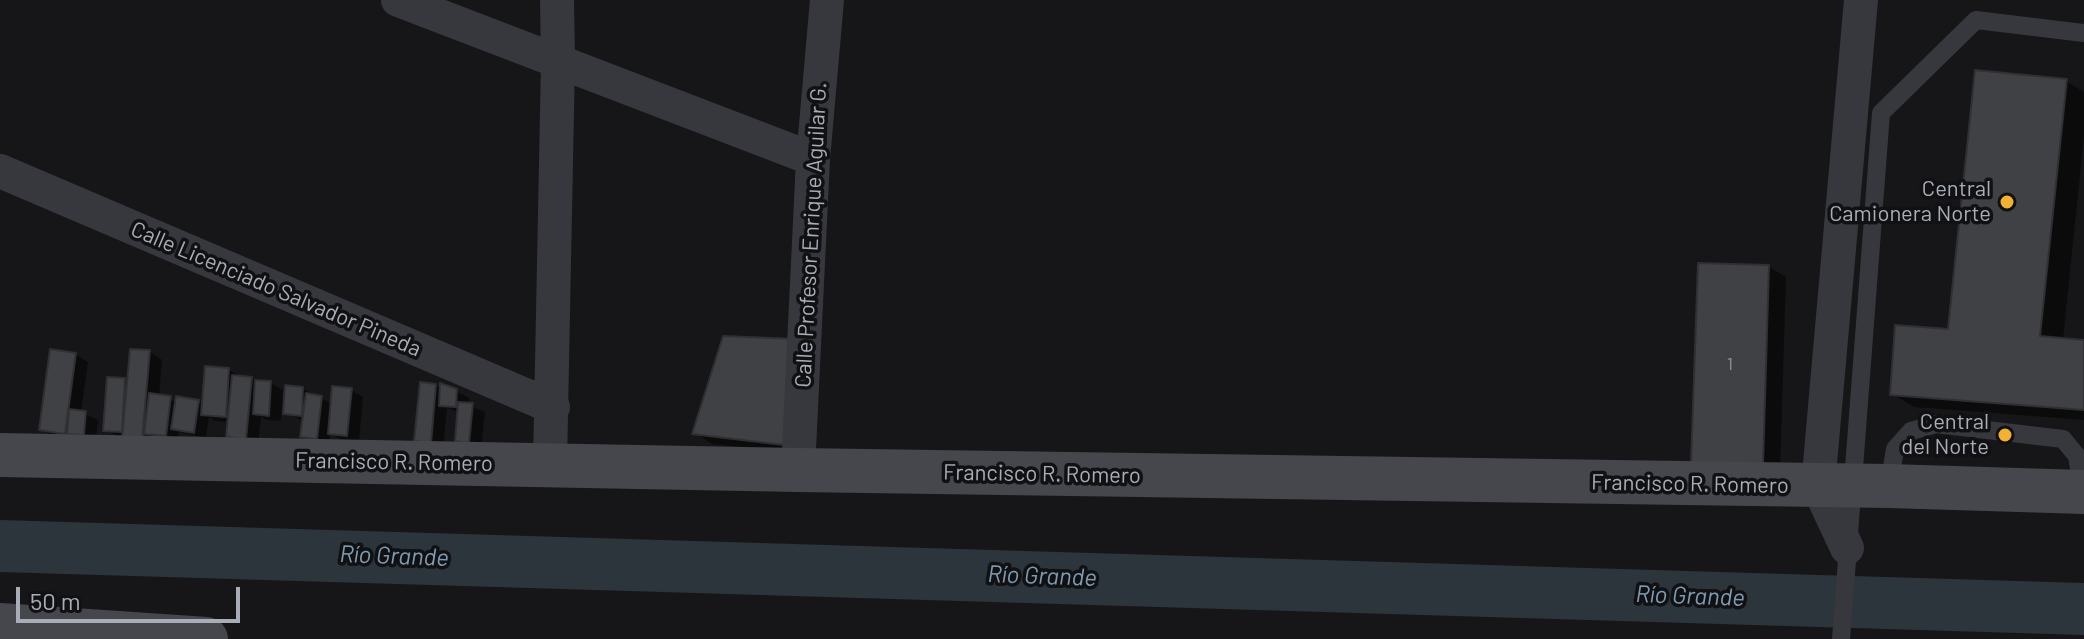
<!DOCTYPE html>
<meta charset="utf-8">
<style>
body{margin:0}
#map{position:relative;width:2084px;height:639px;overflow:hidden;background:#161618;font-family:Barlow,sans-serif}
canvas{display:block}
.scale{position:absolute;left:16px;top:587px;width:224px;height:36px;box-sizing:border-box;border:4px solid #a8adb8;border-top:0;padding-left:10px;font-size:24px;line-height:28px;white-space:nowrap;color:#a8adb8;-webkit-text-stroke:6px #111113;paint-order:stroke}
</style>
<div id="map">
<canvas width="2084" height="639"></canvas>
<div class="scale">50 m</div>
</div>
<script>
const ctx = document.querySelector('canvas').getContext('2d');
ctx.lineJoin = 'round';
function fill(path, color) { ctx.fillStyle = color; ctx.fill(path, 'evenodd'); }
function stroke(path, color, width, dash) { ctx.strokeStyle = color; ctx.lineWidth = width; ctx.lineCap = dash ? 'butt' : 'round'; ctx.setLineDash(dash || []); ctx.stroke(path); }
function drawText(font, color, halo, rows, align = 'center') {
  ctx.font = font + ' Barlow,sans-serif'; ctx.lineWidth = 7; ctx.setLineDash([]); ctx.textBaseline = 'middle'; ctx.strokeStyle = halo; ctx.fillStyle = color; for (const [text, x, y, turn = 0] of rows) {
    ctx.save(); ctx.translate(x, y); ctx.rotate((+turn || 0) * Math.PI / 180); ctx.textAlign = isNaN(turn) ? turn : align; if (halo) ctx.strokeText(text, 0, 0); ctx.fillText(text, 0, 0); ctx.restore();
  }
}
fill(new Path2D(`
 M0 520 2084 583V635L0 572Z`), '#2c353c');
fill(new Path2D(`
 M2066 81 2084 92V136L2063 340 2084 342V420L1914 407 1892 394 1949 332Z
 M1769 267 1786 277 1780 474 1711 472Z
 M796 341 802 454 712 444 695 433Z
 M150 352 162 360 159 397 177 402H198L204 405 229 370 241 377 270 383 283 390 281 421 267 420 261 417 258 445 240 443 229 422 215 421 209 417 206 438 179 432 178 442 118 437 105 429 124 380 129 383Z
 M75 354 88 362 81 413 98 420 96 441 54 436 41 429Z
 M436 386 456 391 469 398 468 405 485 412 481 449 469 447 459 412 447 408 443 449 429 447Z
 M303 389 332 404 351 390 363 397 359 442 342 440 330 433 329 445 315 443 302 436 304 421 285 413Z`), '#0007');
const building = new Path2D(`
 M1975 70 2067 79 2040 336 2084 340V410L1890 395 1895 325 1948 329Z
 M1698 263 1769 265 1763 465 1691 463Z
 M723 336 797 339 784 445 692 434Z
 M50 349 76 353 65 434 39 430Z
 M130 349 150 350 142 440 122 438Z
 M205 366 229 368 226 417 201 415Z
 M232 375 252 377 246 439 226 437Z
 M107 377 125 378 122 432 103 431Z
 M255 380 271 381 269 416 253 414Z
 M420 382 436 384 431 443 414 441Z
 M440 383 457 389 456 407 439 406Z
 M285 385 303 387 302 416 283 414Z
 M332 386 352 388 347 436 328 434Z
 M149 393 171 396 166 436 144 434Z
 M306 393 322 396 317 439 300 437Z
 M176 396 199 400 194 433 171 429Z
 M458 402 473 403 469 443 455 441Z
 M69 409 86 411 84 435 67 434Z`);
fill(building, '#404145');
stroke(building, '#303034', 2);
stroke(new Path2D(`
 M1889 486 1895 449 1911 431 1936 424 2063 439 2077 456 2083 492
 M1841 639 1881 113 1976 20 2084 33`), '#37383d', 18);
stroke(new Path2D(`
 M398 0 813 159
 M0 171 553 407
 M550 464 558 61 557 0
 M798 470 813 159 827 0
 M1847 548 1818 486 1861 0`), '#37383d', 34);
stroke(new Path2D(`
 M0 455 798 470 1889 486 2084 492
 M0 625 206 639`), '#45474d', 44);
for (const [x, y, r, color] of [
 [2007,202,8,"#f2b134"],
 [2005,435,8,"#f2b134"]
]) { const dot = new Path2D(); dot.arc(x, y, r, 0, 2 * Math.PI); ctx.fillStyle = color; ctx.fill(dot); stroke(dot, '#111113', 3); }
drawText('18px', '#8e929b', null, [
 ["1",1730,364]
]);
drawText('22px', '#a8adb8', '#111113', [
 ["Central",1991,189],
 ["Camionera Norte",1991,214],
 ["Central",1989,422],
 ["del Norte",1989,447]
], 'right');
drawText('22px', '#a8adb8', '#111113', [
 ["Calle Profesor Enrique Aguilar G.",811,235,-87],
 ["Calle Licenciado Salvador Pineda",276,289,23],
 ["Francisco R. Romero",394,462,1],
 ["Francisco R. Romero",1042,474,1],
 ["Francisco R. Romero",1690,484,1]
]);
drawText('italic 24px', '#7f9bb3', '#111113', [
 ["Río Grande",394,556,2],
 ["Río Grande",1042,576,2],
 ["Río Grande",1690,596,2]
]);
</script>
